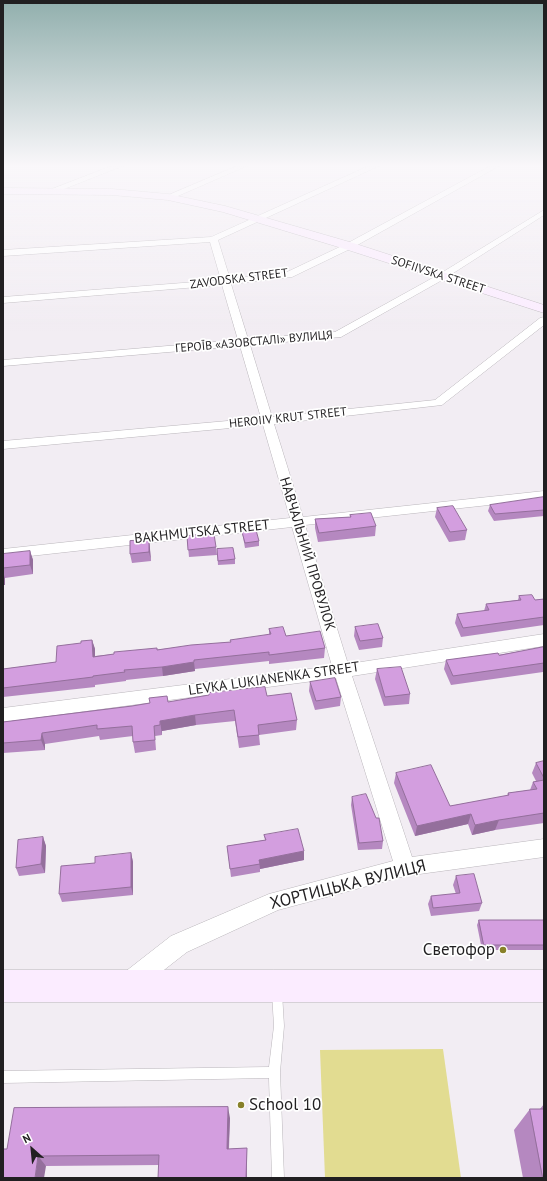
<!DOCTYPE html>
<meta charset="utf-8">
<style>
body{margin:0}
#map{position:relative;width:547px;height:1181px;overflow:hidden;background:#f2edf3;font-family:"PT Sans",sans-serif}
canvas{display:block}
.frame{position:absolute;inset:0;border:4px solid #211f21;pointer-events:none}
.north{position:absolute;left:12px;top:1129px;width:40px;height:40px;-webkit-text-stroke:3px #fff;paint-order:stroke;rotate:333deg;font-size:11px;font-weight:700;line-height:16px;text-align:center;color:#211f21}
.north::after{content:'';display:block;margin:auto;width:14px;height:18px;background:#211f21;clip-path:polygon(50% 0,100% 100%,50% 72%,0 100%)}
</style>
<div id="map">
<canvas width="547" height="1181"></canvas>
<div class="frame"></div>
<div class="north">N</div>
</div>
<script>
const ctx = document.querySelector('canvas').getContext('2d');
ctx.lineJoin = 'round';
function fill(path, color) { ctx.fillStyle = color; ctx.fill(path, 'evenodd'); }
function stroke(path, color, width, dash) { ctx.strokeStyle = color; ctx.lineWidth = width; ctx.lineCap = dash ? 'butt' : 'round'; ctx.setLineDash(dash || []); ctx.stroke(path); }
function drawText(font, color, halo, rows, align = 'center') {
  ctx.font = font + ' "PT Sans",sans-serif'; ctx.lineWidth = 3.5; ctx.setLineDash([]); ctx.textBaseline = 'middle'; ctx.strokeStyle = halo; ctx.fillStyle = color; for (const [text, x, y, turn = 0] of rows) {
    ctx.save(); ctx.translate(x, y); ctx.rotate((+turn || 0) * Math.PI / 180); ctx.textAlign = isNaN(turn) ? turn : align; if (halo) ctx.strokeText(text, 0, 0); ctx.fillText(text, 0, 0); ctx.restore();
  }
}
fill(new Path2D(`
 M443 1049 461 1178H325L320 1050Z`), '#e2dc91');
const lane = new Path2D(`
 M277 988 281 989 282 993 284 1026 280 1072 284 1178H272L269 1078 3 1083V1071L269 1067 274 1026 272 993 273 989Z`);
const street = new Path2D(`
 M114 165H125L54 193 47 191Z
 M239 165H249L171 199 164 197Z
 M371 165H381L218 240 230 279 287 272 346 244 492 165H501L352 248 292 277 231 284 248 339 335 332 438 275 544 210V215L444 279 341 337 250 345 272 417 435 400 540 318 544 317V325L442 405 274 424 303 517 544 491V499L305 525 348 664 544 634V646L352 676 412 857 544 839V857L405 876 278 910 187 952 137 991 129 994 121 991 118 983 121 975 171 936 269 894 393 861 336 678 3 722V708L332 666 292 527 3 559V549L290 518 263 425 3 449V441L261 418 240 346 3 366V360L238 340 222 285 3 303V297L221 280 210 242 3 256V250L211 237Z`);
const secondary = new Path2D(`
 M3 188 112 189 168 194 225 206 353 243 544 305V313L345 249 223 212 168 200 112 195 3 194Z
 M3 970H544V1002H3Z`);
stroke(lane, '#bab6bb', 1);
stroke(street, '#bab6bb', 1);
stroke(secondary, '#bab6bb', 1);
fill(lane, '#fff');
fill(street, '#fff');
fill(secondary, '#fbecff');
fill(new Path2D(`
 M544 497V516L494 521 488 511 490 505Z
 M437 508 467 530 465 540 449 542 435 517Z
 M350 515 376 526 375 536 318 542 315 528V519L350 517Z
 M242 532 259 541V546L245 548 243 537Z
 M187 536 216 547 217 555 189 557Z
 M149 540 151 561 132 563 130 554Z
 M217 549 235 559V564L218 565Z
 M30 551 33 560V574L5 578V585H3V554Z
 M519 596 535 600 544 599V625L461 637 455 623 457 614 484 611 486 604 518 600Z
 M355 627 383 638 382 647 359 650 354 636Z
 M269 629 286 636 325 648 324 658 269 664V661L195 669V671L163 676 126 680V681L95 685V687L3 697V669L56 662 81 643 92 640 95 649V656L230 642 269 635Z
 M544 647V673L543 672 451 685 444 669 446 660 499 655Z
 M377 669 410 694 409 704 384 706 375 679Z
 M310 682 341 697 340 706 315 710 309 691Z
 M167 696 168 702 267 696 297 720 296 730 259 735 260 745 239 748 235 721 196 725 162 731V735L155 736 156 750 135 753 133 742V736L100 740 99 736 45 744V750L3 753V722L132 706 150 703Z
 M544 761V823L495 830 472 835 468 824 415 836 394 783 396 773 450 806 507 796 508 793 530 790 533 782 536 781 532 773 536 763Z
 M352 797 383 841 382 849 358 850 351 805Z
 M264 835 304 851V860L260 869V872L231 877 227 846 265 840Z
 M43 837 46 846 45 873 19 876 16 868Z
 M131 853 133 862V895L62 902 59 894 95 863Z
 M456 876 482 903 479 911 431 916 428 904 431 896 456 894 453 885Z
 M479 920H544V950H482L477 925Z
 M544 1104V1178H523L514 1130 530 1109H540Z
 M230 1118 229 1149 247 1148V1178H158L159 1165 46 1166 7 1149Z`), '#b588c0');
fill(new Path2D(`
 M149 540 150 549 151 561 149 552Z
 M30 551 33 560V574L30 565Z
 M3 572 5 578V585H3Z
 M92 640 95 649V666L93 657Z
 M194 662 195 671 163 676 162 667Z
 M195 715 196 725 162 731V735L160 721Z
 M42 733 45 744V750L41 740Z
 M471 814 468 824 415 836 417 826Z
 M499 820 495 830 472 835 475 825Z
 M43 837 46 846 45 873 41 864Z
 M304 851V860L260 869 259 860Z
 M131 853 133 862V895L131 887Z
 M228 1107 230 1118 228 1159 227 1149Z
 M247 1148V1178H246Z
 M38 1156 46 1166 44 1178H35Z`), '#946f9c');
const building = new Path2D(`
 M544 497V510L495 514 490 505Z
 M453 506 467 530 450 532 437 508Z
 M371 513 376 526 319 533 315 519 351 517 350 515Z
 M256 530 259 541 245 543 242 532Z
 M214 534 216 547 188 550 187 536Z
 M149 540V552L130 554V541Z
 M233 548 235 559 218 561 217 549Z
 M30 551V565L3 568V554Z
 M532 595 535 600 544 599V617L463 628 457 614 489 610 486 604 521 600 519 596Z
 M378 624 383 638 360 641 355 627Z
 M283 627 286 636 320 631 325 648 269 655V652L194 660V662L162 667 124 670 125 672 93 676V677L3 688V669L56 662 57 646 81 643V641L92 640 93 657 114 654V652L157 648V650L191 645 231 642 230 640 271 634 269 629Z
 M544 647V663L453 676 446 660 498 653 499 655Z
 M401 667 410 694 385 697 377 669Z
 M335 678 341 697 316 701 310 682Z
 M265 687 267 696 291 693 297 720 258 725 259 735 238 737 234 710 195 715 160 721V725L154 726 155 740 133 742 132 726 97 729V725L42 733 41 740 3 743V722L132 706 150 703 149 698 167 696 168 702 209 695V693Z
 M544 761V778L536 763Z
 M431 765 450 806 509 795 508 793 537 789 533 782 544 780V813L499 820 475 825 471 814 417 826 396 773Z
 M366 794 376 818H379L383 841 359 843 352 797Z
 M298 829 304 851 259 860 260 864 230 869 227 846 266 840 264 835Z
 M43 837 41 864 16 868 18 840Z
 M131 853V887L59 894 61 866 95 863V857Z
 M474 874 482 903 433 908 431 896 460 893 456 876Z
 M479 920H544V945H484Z
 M228 1107 227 1149 247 1148 246 1178H158L159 1155 38 1156 35 1178H3V1149H7L14 1108Z
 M530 1109H544V1178H543Z`);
fill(building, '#d39edf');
stroke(building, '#946f9c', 1);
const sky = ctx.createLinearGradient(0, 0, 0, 331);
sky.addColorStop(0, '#91afad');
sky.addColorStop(0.5, '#f9f7fa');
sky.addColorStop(1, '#f9f7fa00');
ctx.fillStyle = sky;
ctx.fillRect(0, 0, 547, 331);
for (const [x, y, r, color] of [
 [503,950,4,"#888129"],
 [241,1105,4,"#888129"]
]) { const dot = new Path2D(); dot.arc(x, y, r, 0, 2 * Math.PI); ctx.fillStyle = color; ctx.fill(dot); stroke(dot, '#fff', 1.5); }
drawText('12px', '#211f21', '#fff', [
 ["SOFIIVSKA STREET",438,275,18],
 ["ZAVODSKA STREET",239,279,-7],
 ["ГЕРОЇВ «АЗОВСТАЛІ» ВУЛИЦЯ",254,342,-5],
 ["HEROIIV KRUT STREET",288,418,-6]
]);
drawText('14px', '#211f21', '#fff', [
 ["BAKHMUTSKA STREET",202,532,-6],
 ["НАВЧАЛЬНИЙ ПРОВУЛОК",307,554,73],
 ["LEVKA LUKIANENKA STREET",274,679,-8]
]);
drawText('17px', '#211f21', '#fff', [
 ["ХОРТИЦЬКА ВУЛИЦЯ",348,885,-14]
]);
drawText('17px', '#211f21', '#fff', [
 ["Светофор",495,950],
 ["School 10",249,1105,"left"]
], 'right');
</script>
